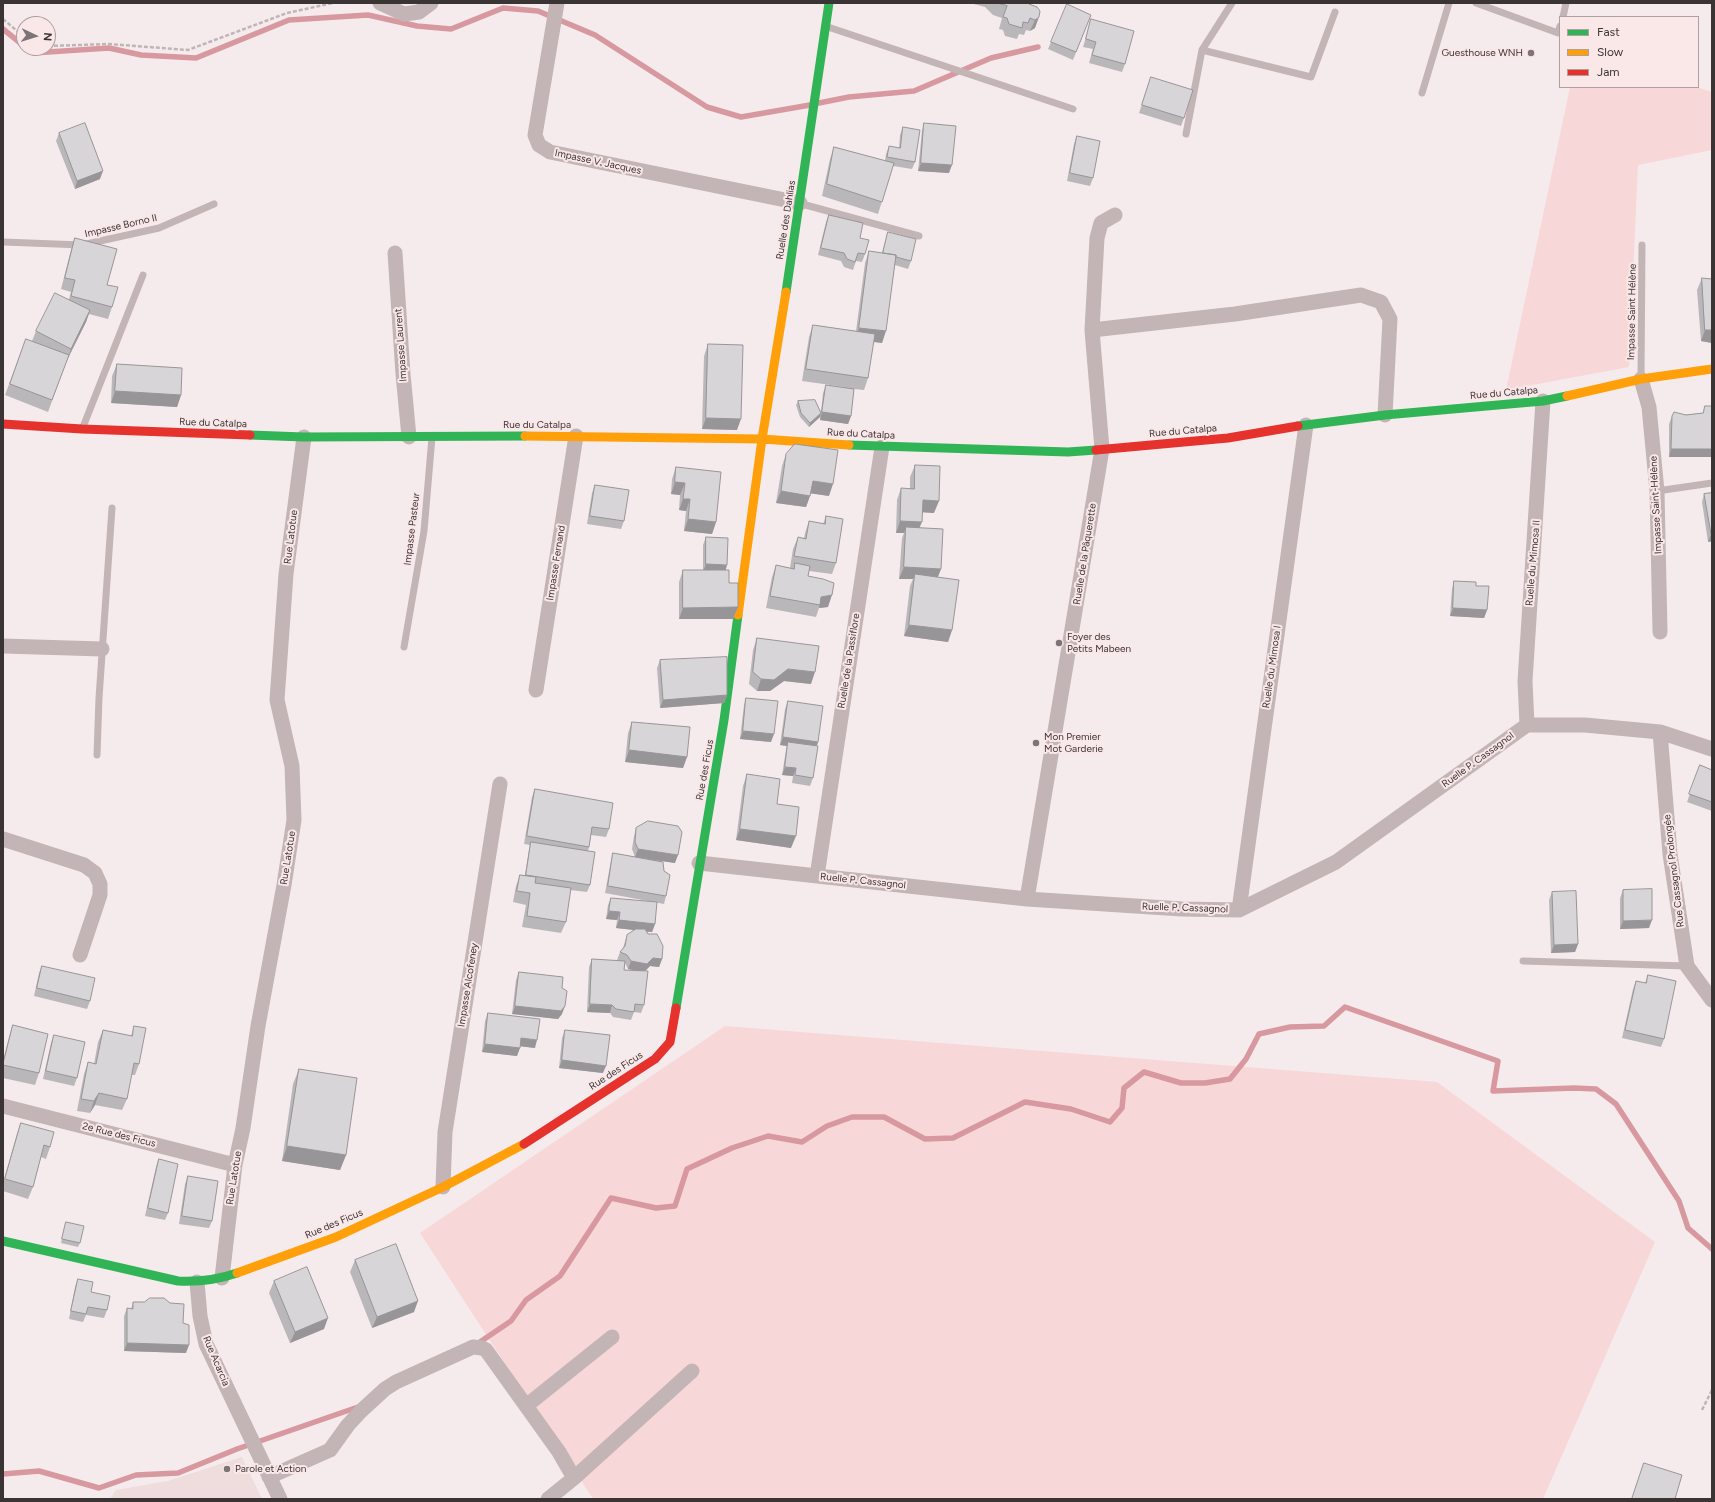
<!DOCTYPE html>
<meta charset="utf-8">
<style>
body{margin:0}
#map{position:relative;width:1715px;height:1502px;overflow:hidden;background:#f6ebec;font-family:Figtree,sans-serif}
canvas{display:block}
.frame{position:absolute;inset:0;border:4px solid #3b3435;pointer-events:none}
.legend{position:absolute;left:1559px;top:16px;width:140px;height:72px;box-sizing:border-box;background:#fae7e8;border:1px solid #ae9fa0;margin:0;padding:5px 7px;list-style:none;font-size:12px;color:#3b3435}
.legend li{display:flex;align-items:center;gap:8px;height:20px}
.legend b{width:20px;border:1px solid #ae9fa0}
.north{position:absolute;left:16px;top:16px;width:40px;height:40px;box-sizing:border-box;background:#fae7e8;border:1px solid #ae9fa0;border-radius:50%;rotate:94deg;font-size:11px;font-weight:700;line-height:16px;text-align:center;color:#3b3435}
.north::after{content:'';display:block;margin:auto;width:14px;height:18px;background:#7c7475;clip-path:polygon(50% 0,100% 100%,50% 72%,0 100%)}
</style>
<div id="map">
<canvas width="1715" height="1502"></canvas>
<div class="frame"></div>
<ul class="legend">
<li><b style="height:5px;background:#30b455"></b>Fast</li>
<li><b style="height:5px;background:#ff9f0a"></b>Slow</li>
<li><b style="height:5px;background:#e5322d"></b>Jam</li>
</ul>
<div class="north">N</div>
</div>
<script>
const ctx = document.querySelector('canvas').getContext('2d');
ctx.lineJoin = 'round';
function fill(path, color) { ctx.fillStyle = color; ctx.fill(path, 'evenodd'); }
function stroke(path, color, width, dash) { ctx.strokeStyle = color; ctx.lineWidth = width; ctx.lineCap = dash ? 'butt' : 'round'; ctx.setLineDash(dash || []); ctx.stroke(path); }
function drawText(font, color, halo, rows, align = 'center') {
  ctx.font = font + ' Figtree,sans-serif'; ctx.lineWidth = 4; ctx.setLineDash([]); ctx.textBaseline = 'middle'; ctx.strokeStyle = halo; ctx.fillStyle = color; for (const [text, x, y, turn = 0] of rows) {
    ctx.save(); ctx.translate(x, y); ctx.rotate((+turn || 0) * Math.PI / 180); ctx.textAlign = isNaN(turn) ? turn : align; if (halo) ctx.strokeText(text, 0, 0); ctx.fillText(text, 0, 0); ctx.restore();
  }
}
fill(new Path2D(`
 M242 1457 262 1499H110L116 1490 168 1481Z`), '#efdcdd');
fill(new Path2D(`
 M1570 87H1697L1712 92V150L1638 165 1629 367 1506 390Z
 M725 1026 1437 1082 1655 1242 1543 1499H593L420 1233Z`), '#f8d7d9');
stroke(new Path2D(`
 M3 29 24 46
 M27 48 33 53 109 48 141 55 196 58 289 20 368 15 417 26 451 29 503 8 538 11 595 35 707 107 741 117 810 105
 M819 103 849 97 914 91 991 58 1038 47
 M477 1344 511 1321 526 1300 560 1276 611 1198 656 1208 675 1206 687 1169 732 1148 768 1136 802 1142 827 1126 852 1117H884L925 1139 953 1138 1025 1102 1071 1109 1110 1122 1122 1108 1124 1088 1144 1072 1181 1083H1205L1230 1079 1246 1059 1259 1034 1290 1027 1324 1026 1345 1007 1498 1061 1493 1091 1574 1088 1596 1089 1616 1104 1679 1201 1688 1228 1712 1249
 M3 1474 39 1471 99 1488 136 1475 178 1473 237 1449 358 1407`), '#d7999f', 5.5);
stroke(new Path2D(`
 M3 19 24 37
 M48 46 109 44 188 50 287 13 333 3
 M1702 1410 1712 1390`), '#c0b5b6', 2.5, [4, 2]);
stroke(new Path2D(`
 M1476 3 1558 33 1560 26
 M1563 17 1566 3
 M828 27 1073 109
 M1202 50 1311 77 1335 12
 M1422 93 1449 3
 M1186 134 1202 50 1232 3
 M802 204 919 236
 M3 242 82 245 159 228 214 204
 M1641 377 1642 245
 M83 427 143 275
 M1657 491 1712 483
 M404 647 424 531 432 437
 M97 755 99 698 112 508
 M1523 961 1687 966`), '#c3b5b6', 7);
stroke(new Path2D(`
 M380 3 404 14 419 12 431 3
 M557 3 535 135 539 145 550 152 800 203
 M395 253 403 374 409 437
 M1092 330 1235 314 1361 295 1381 302 1390 319 1385 415
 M1641 379 1649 407 1657 491 1660 632
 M3 646 102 649
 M536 690 576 436
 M1527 725 1525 681 1543 401
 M1660 732 1670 854 1687 966 1712 1000
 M3 839 84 865 95 873 100 884V895L80 955
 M699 863 1027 899 1182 909 1239 910 1336 862 1527 725H1585L1660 732 1712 749
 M817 876 882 447
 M1027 899 1102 449 1092 330 1097 238 1101 223 1115 215
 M1239 910 1306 425
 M3 1106 235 1165
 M443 1187 445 1132 500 784
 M222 1278 235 1165 243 1128 258 1026 284 885 294 820 292 766 277 700 286 574 304 437
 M197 1282 200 1316 206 1344 280 1499
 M526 1406 612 1337
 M269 1477 330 1450 348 1425 361 1411 385 1389 396 1382 473 1347 482 1348 486 1350 559 1452 574 1478 548 1499
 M574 1478 692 1371`), '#c3b5b6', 15);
stroke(new Path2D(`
 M786 292 829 3
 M1298 426 1385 415 1543 401 1567 396
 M250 435 304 437 525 436
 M849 445 1068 452 1096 450
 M676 1008 724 720 738 615
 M3 1241 178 1281C199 1282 217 1280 237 1273`), '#30b455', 9);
stroke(new Path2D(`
 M1567 396 1641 379 1712 369
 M525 436 762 439 849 445
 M738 615 762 439 786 292
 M237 1273 336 1237 443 1187 524 1144`), '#ff9f0a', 9);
stroke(new Path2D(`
 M3 424 82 429 250 435
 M1096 450 1228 438 1298 426
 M524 1144 655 1059 670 1042 676 1008`), '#e5322d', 9);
fill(new Path2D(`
 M970 3H1029V4L1037 7 1035 28 1030 31 1026 30 1024 35 1019 34 1017 39 1005 36 1003 30 999 29 1002 18 993 15 985 7Z
 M1091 19 1125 64 1122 72 1089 63 1093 49 1083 47 1089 27Z
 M1088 22 1073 60 1048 49 1051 42Z
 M1151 77 1184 118 1181 126 1139 113Z
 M924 123 949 173 918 171 922 131Z
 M903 127 915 162 912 169 893 166 878 214 822 196 830 159 834 147 885 161 886 154 889 146 899 148 900 135Z
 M59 133 100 179 75 189 56 141Z
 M1077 136 1093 178 1090 186 1067 181 1074 144Z
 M829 215 860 238 865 254 862 262 856 261 853 270 844 267 841 261 818 255 826 222Z
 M888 232 911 261 908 269 895 265 882 343 873 342 868 378 864 390 854 389 851 416 848 424 820 420V417L809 427 800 417 796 405 798 401 821 412 823 393 826 385 852 388 802 381 809 337 813 325 856 331 865 263 869 251 882 253Z
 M75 238 107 285 112 307 108 319 89 314 86 322 67 360 48 412 5 395 26 339 32 341 36 331 69 299 71 292 61 289 71 250Z
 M1702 278 1712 343 1701 341 1697 290Z
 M708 344 737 430 702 429 704 356Z
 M117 364 181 395 177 407 111 403 112 376Z
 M1705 406 1712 457H1669V424L1672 416 1703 413Z
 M786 454 829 496 811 493 806 507 776 503 782 466Z
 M915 465 934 513 922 512 920 527 941 569 938 577 952 630 948 642 904 636 910 586 913 579H899L902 538 904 533H896L897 500 901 488 910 489V477Z
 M676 467 716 522 712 534 684 531 686 511 679 510 680 495 671 494 672 479Z
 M595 485 624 521 621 529 587 524 592 493Z
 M1712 493V541L1708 542 1702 502 1704 494Z
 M826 516 836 563 832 574 809 571 808 576 828 607 819 608 816 617 766 608 772 577 776 565 790 568 793 549 798 537 804 538 805 533 809 521 823 524Z
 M706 537 725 570 738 607 733 619H679V582L683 570H703V545Z
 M1454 581 1476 586 1487 610 1484 618 1450 616 1452 589Z
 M757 638 811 684 784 681 770 691H757L749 684 753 650Z
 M660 660 727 695 724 703 660 708 657 668Z
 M746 698 771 742 740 739 744 705Z
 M788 701 818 742 817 746 813 778 810 786 792 783 793 776 782 775 786 750 787 746 780 745 785 709Z
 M632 722 687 757 683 768 625 762 628 733Z
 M1700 765 1712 770V811L1687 802Z
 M747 774 777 804 791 848 736 840 743 786Z
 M535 789 609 829 606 837 591 835 589 847 588 851 590 885 587 892 570 890 566 922 561 933 522 927 526 905 513 902 516 886 520 875H525L529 850 530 845 524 844 532 797Z
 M636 828 675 863 661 861 666 896 664 904 605 893 611 861 613 853 635 857 632 849 634 836Z
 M1623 890 1649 928 1620 929V898Z
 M1552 892 1578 944 1575 952 1551 953 1549 900Z
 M611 898 655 924 652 932H647L662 959 659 967 650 966 645 971 644 1005 641 1013 634 1012 631 1020 613 1017 610 1013 587 1012 589 967 592 959 619 961 617 960 620 952 623 948 627 935 634 930 616 928 617 920 606 919 608 905ZM625 963 628 969 639 971 624 970Z
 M42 966 90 1001 87 1009 34 996 39 973Z
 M519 972 562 988V1014L558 1019 512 1014 516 980Z
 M1648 975 1664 1039 1661 1047 1622 1038 1633 989 1636 981 1645 983Z
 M488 1013 535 1048 520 1046 517 1056 482 1052 485 1021Z
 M13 1025 39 1073 35 1085 3 1078V1061L9 1037Z
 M134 1026 139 1064 135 1075H131L127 1099 122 1110 95 1105 90 1113 77 1111 84 1074 88 1062 94 1064 98 1042 103 1030 131 1036Z
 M565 1030 603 1073 559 1068 562 1038Z
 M54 1035 77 1078 74 1086 43 1079 51 1043Z
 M299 1069 346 1155 340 1170 282 1161 293 1084Z
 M21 1123 50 1147 46 1159 41 1157 33 1187 28 1199 3 1191V1183L17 1134Z
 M159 1159 168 1213 165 1220 145 1216 156 1167Z
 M188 1176 212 1221 209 1228 179 1224 185 1184Z
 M66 1222 80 1243 78 1247 61 1243Z
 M355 1260 414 1312 372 1328 350 1272Z
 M78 1279 107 1310 104 1318 86 1315 83 1322 69 1319 75 1287Z
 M274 1281 324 1329 290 1343 269 1293Z
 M133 1302 183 1323 186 1353 124 1351V1316L127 1308 131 1309Z
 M1644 1463 1675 1499H1632Z`), '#bab7ba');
fill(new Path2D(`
 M1039 17 1035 28 1030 31 1035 20Z
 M921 163 952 165 949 173 918 171Z
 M103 171 100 179 75 189 77 181Z
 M90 310 86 322 67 360 48 412 71 349Z
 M859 328 886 331 882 343 855 339Z
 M1705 330H1712V343L1701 341Z
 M115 391 181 395 177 407 111 403Z
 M822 412 851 416 848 424 820 420Z
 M821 413 820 417 809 427 810 423Z
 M706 418 741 419 737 430 702 429Z
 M1671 449H1712V457H1669Z
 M813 481 833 484 829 496 808 493Z
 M675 482 685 483 680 495 671 494Z
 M781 491 810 496 806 507 776 503Z
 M683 499H690L686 511 679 510Z
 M923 500 939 501 934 513 918 512Z
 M688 519 716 522 712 534 684 531Z
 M900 521 922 522 917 533 906 527 904 533H896Z
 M1712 533V541L1708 542 1711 534Z
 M706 564 727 565 725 573 703 572Z
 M904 567 941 569 936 581 915 574 913 579H899Z
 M832 595 828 607 819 608 821 597Z
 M738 607 733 619H679L683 608Z
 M1453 608 1487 610 1484 618 1450 616Z
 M909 625 952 630 948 642 904 636Z
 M788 669 815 672 811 684 784 681 770 691H757L761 679Z
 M727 695 724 703 660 708 663 700Z
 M743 731 774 734 771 742 740 739Z
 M783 737 818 742 815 750 788 742 787 746 780 745Z
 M629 750 687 757 683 768 625 762Z
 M785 767 796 768 793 776 782 775Z
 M740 829 796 836 791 848 736 840Z
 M638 849 678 855 675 863 635 857Z
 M609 911 620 912 617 920 606 919Z
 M619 920 655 924 652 932 616 928Z
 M1652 920 1649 928 1620 929 1623 921Z
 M1578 944 1575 952 1551 953 1554 945Z
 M653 958 662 959 659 967 650 966 644 972 628 969 631 961Z
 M590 1004 612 1005 610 1013 587 1012Z
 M515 1006H565L562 1014 558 1019 512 1014Z
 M521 1038 537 1040 535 1048 518 1046Z
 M485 1044 520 1048 517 1056 482 1052Z
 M562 1060 606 1066 603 1073 559 1068Z
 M99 1093 95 1105 90 1113 94 1101Z
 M287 1146 346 1155 340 1170 282 1161Z
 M418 1301 414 1312 372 1328 377 1317Z
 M328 1318 324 1329 290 1343 295 1332Z
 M127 1343 189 1345 186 1353 124 1351Z`), '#979597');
const building = new Path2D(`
 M997 3H1029V4L1037 7 1040 11 1039 17 1035 20 1030 18 1028 23 1023 22 1022 28 1009 24 1007 18 1003 17 1007 6Z
 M1067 4 1091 15 1076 52 1051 42Z
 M1091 19 1134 31 1125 64 1092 55 1096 42 1086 39Z
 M1151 77 1193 90 1184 118 1142 105Z
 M85 123 103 171 77 181 59 133Z
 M924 123 956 126 952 165 921 163Z
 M903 127 920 130 915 162 887 157 889 146 900 148Z
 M1077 136 1100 141 1093 178 1070 173Z
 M834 147 894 163 882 202 827 184Z
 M829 215 863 223 860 238 869 240 865 254 858 253 855 262 847 259 844 253 821 248Z
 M888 232 916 239 911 261 896 257V255L883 253Z
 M75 238 117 249 107 285 118 287 112 307 71 296 75 280 65 278Z
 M869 251 896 255 886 331 859 328Z
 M1702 278 1712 279V330H1705Z
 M55 293 90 310 71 349 36 331Z
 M813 325 875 334 868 378 806 369Z
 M26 339 69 355 52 400 10 384Z
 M708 344 743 345 741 419 706 418Z
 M117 364 182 368 181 395 115 391Z
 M826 385 854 389 851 416 822 412Z
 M815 400 821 413 810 423 801 413 798 401Z
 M1705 406H1712V449H1671L1672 416 1674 412 1686 415 1703 413Z
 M795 444 838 450 833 484 813 481 810 496 781 491 786 454Z
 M915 465 940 466 939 501 923 500 922 522 900 521 901 488 914 489Z
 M676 467 721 472 716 522 688 519 690 499H683L685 483 675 482Z
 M595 485 629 490 624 521 590 516Z
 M1712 493V533L1711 534 1704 494Z
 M826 516 843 519 836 563 794 556 798 537 806 539 809 521 825 524Z
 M906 527 943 529 941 569 904 567Z
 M706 537 728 538 727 565 706 564Z
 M795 563 810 566 808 576 823 579 834 583 832 595 821 597 820 605 770 596 776 565 794 569Z
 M683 570H729V583H738V607L683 608Z
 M915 574 959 580 952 630 909 625Z
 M1454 581 1476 582V586H1489L1487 610 1453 608Z
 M757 638 819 646 815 672 788 669 774 680 761 679 753 672Z
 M727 657V695L663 700 660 660Z
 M746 698 778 701 774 734 743 731Z
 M788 701 823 706 818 742 783 737Z
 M632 722 690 727 687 757 629 750Z
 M788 742 818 746 813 778 795 775 796 768 785 767Z
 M1700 765 1712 770V802L1689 794Z
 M747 774 780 779 777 804 799 807 796 836 740 829Z
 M535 789 613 803 609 829 592 827 589 847 527 836Z
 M648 821 678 826 682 832 678 855 638 849 635 842 636 828Z
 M531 842 595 852 590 885 526 875Z
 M613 853 663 862 664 871 670 875 666 896 608 886Z
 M520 875 536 877 535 883 571 888 566 922 527 916 530 893 517 891Z
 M1652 889V920L1623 921V890Z
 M1576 891 1578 944 1554 945 1552 892Z
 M611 898 657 902 655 924 619 920 620 912 609 911Z
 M636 929H645L648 934H657L663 946 662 959 653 958 647 964 631 961 627 955 620 952 625 946 627 935Z
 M592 959 625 961 624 970 648 971 644 1005 635 1004 634 1012 616 1009 612 1005 590 1004Z
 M42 966 95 978 90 1001 37 988Z
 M519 972 563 977 562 988 567 991 565 1006 561 1011 515 1006Z
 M1648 975 1676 981 1664 1039 1625 1030 1636 981 1646 983Z
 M488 1013 540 1019 537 1040 521 1038 520 1048 485 1044Z
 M13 1025 48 1034 39 1073 3 1065Z
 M134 1026 146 1028 139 1064 134 1063 127 1099 99 1093 94 1101 81 1099 88 1062 96 1064 103 1030 132 1036Z
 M565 1030 610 1035 606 1066 562 1060Z
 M54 1035 85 1042 77 1078 46 1071Z
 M299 1069 357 1078 346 1155 287 1146Z
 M21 1123 54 1132 50 1147 44 1145 33 1187 5 1179Z
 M159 1159 178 1164 168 1213 148 1208Z
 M188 1176 218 1181 212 1221 182 1216Z
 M66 1222 84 1226 80 1243 62 1239Z
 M396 1244 418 1301 377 1317 355 1260Z
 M307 1267 328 1318 295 1332 274 1281Z
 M78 1279 93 1282 91 1292 110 1296 107 1310 88 1307 86 1314 71 1311Z
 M150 1298H164L170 1303 184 1304 183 1323 189 1325V1345L127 1343V1308L133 1309V1302H144Z
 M1644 1463 1682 1475 1675 1499H1632Z`);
fill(building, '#d8d5d8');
stroke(building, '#979597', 1);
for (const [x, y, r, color] of [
 [1531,53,4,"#7c7475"],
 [1059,643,4,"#7c7475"],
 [1036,743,4,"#7c7475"],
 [227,1469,4,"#7c7475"]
]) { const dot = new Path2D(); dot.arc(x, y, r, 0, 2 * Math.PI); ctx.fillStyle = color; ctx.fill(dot); stroke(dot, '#fae7e8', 1.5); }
drawText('10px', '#3b3435', '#fae7e8', [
 ["Guesthouse WNH",1523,53,"right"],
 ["Foyer des",1067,637],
 ["Petits Mabeen",1067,649],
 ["Mon Premier",1044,737],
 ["Mot Garderie",1044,749],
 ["Parole et Action",235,1469]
], 'left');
drawText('10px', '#3b3435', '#fae7e8', [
 ["Impasse V. Jacques",598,162,12],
 ["Ruelle des Dahlias",786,220,-81],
 ["Impasse Borno II",121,226,-13],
 ["Impasse Saint Hélène",1632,312,-89],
 ["Impasse Laurent",401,345,-94],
 ["Rue du Catalpa",1504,393,-5],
 ["Rue du Catalpa",213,423,2],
 ["Rue du Catalpa",537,425],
 ["Rue du Catalpa",1183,431,-5],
 ["Rue du Catalpa",861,434,3],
 ["Impasse Saint-Hélène",1656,505,-93],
 ["Impasse Pasteur",412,529,-83],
 ["Rue Latotue",291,537,-83],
 ["Ruelle de la Pâquerette",1085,554,-81],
 ["Impasse Fernand",556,563,-81],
 ["Ruelle du Mimosa II",1533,563,-85],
 ["Ruelle de la Passiflore",849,661,-81],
 ["Ruelle du Mimosa I",1272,667,-82],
 ["Ruelle P. Cassagnol",1478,760,-36],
 ["Rue des Ficus",705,770,-80],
 ["Rue Latotue",288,858,-81],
 ["Rue Cassagnol Prolongée",1674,871,-97],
 ["Ruelle P. Cassagnol",863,881,6],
 ["Ruelle P. Cassagnol",1185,908,2],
 ["Impasse Alcofeney",468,985,-81],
 ["Rue des Ficus",616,1071,-33],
 ["2e Rue des Ficus",119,1135,14],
 ["Rue Latotue",234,1178,-81],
 ["Rue des Ficus",334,1224,-23],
 ["Rue Acarcia",216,1361,67]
]);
</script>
